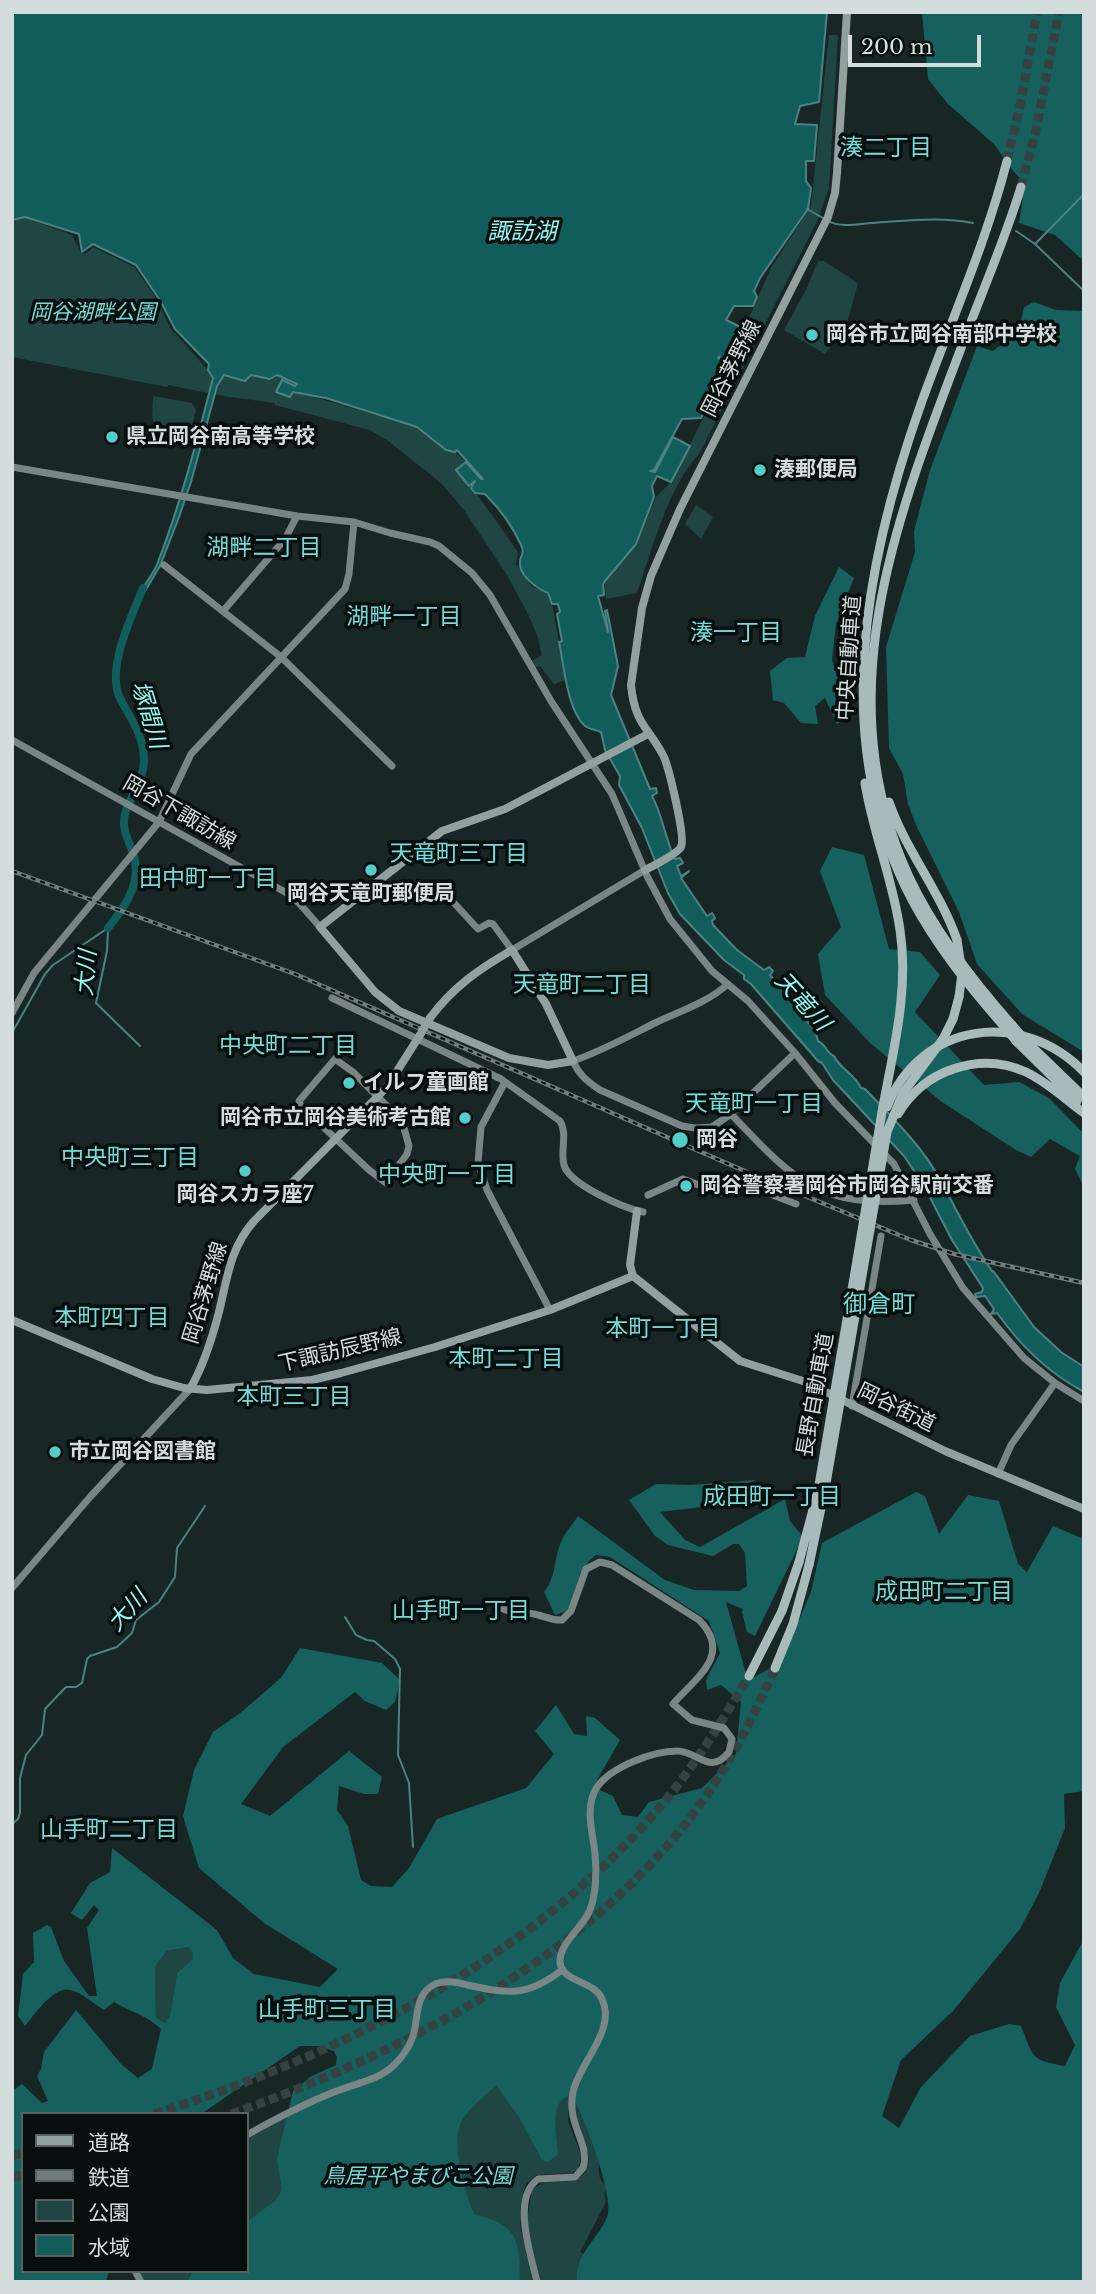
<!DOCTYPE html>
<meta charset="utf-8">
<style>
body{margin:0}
#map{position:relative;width:1096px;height:2294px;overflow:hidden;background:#182726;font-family:"Libre Baskerville","Noto Sans JP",serif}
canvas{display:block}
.frame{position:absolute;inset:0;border:14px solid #d4dddd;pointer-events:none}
.legend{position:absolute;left:21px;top:2112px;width:228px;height:161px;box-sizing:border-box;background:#080e0e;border:2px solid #5a6161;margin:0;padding:9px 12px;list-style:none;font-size:21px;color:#d4dddd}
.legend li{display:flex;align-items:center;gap:14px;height:35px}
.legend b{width:35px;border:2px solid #5a6161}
.scale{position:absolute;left:848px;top:35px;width:133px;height:32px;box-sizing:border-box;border:4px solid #d4dddd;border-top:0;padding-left:9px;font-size:21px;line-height:24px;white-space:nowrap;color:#d4dddd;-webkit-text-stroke:5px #080e0e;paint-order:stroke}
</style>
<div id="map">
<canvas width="1096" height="2294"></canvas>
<div class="frame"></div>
<ul class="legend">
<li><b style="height:9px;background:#92a1a0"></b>道路</li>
<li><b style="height:9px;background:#717d7d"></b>鉄道</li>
<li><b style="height:19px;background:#204644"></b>公園</li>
<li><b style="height:19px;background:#105d5b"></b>水域</li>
</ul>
<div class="scale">200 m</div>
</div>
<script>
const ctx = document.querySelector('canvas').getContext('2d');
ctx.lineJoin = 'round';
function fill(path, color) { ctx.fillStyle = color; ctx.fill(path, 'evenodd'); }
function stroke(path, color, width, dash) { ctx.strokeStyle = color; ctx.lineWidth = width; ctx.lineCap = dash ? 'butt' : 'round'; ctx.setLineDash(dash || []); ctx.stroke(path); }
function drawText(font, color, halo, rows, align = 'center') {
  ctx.font = font + ' "Libre Baskerville","Noto Sans JP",serif'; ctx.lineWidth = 7; ctx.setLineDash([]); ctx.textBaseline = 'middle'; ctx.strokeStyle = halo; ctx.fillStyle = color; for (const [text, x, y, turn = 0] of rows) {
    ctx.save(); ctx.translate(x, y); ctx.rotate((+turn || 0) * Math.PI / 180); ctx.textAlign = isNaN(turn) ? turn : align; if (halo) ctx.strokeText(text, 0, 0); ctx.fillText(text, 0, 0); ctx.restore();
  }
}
fill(new Path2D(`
 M829 35H838L829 188 818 219 700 453C668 486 652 550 637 593L606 599 605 581 636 544 656 497 671 482 715 395 771 268 811 206Z
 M20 216 72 235 81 253 85 254 93 247 134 267 154 295 171 329 208 370 245 381 251 375C262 378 272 373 283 377L276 392 291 397 293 391 417 427 446 450 455 452 466 462 456 470 479 497 518 552 516 564 532 587 546 592 552 604 566 680 554 684 540 666 535 667 532 661 542 655 537 635 528 614 507 575 464 510 441 483 387 440 370 430 275 405V403L223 396 168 385 167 387 12 357V220Z
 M818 261H824L858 283 846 327 825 354 784 330 806 290Z
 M153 396 192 403 196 410 186 447 169 442 157 434 152 417Z
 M696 505 713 517 701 539 685 524Z
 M188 1947 192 1950 194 1959 177 1973 170 2015 165 2023 156 2018 155 1965 167 1951Z
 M390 2073 569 2090 568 2121 581 2155 579 2168 572 2173 536 2175 526 2184 523 2192 524 2201 520 2224 533 2282H143L138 2271H247V2139L303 2108Z
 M575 2095C581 2109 599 2139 599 2153 600 2167 594 2178 609 2188L604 2193 606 2202 580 2252 619 2273 626 2282H539L526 2227 532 2190C547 2173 580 2193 588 2165 592 2152 581 2141 578 2129 574 2118 575 2107 575 2095Z`), '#204644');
fill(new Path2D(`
 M922 12H1084V261L1055 235 1019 223 1025 183 1013 171 994 144 948 104 928 79Z
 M1034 302 1056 310 1084 311V1052L1022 1014 977 964 959 912 916 825 908 804 903 774 889 748 886 647 915 552 914 531 930 470 977 346 993 351 1019 330 1024 307Z
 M839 567 854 578 836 624 832 660 850 717 837 724 825 698 815 706 818 724 801 723 784 703 773 700 770 671 787 658 805 657 815 616Z
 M832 847 864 855 889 949 920 952 940 975 915 1012 984 1085 1019 1082 1049 1098 1084 1134V1187L1075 1169 1080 1156 1050 1139 1031 1157 1016 1150 942 1102 870 1043 825 995 818 954 841 927 820 871Z
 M756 1480 710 1506 660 1512 685 1540 700 1547 785 1499 790 1521 803 1537 755 1636 747 1632 742 1612 743 1609 726 1602 746 1674 753 1678 772 1667 778 1669 811 1592 822 1543 916 1492 925 1496 939 1534 968 1495 999 1501 1018 1564 1027 1572 1053 1526 1084 1539V1791L1064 1794 1065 1828 1039 1893 1020 1929 953 2011 901 2060 882 2116 899 2128 921 2087 970 2036 1009 2024 1021 2026C1034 2058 1030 2060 1065 2066L1075 2045 1056 2007 1060 1983 1084 1939V2282H577C574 2252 601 2238 608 2214 613 2194 583 2111 571 2095 548 2099 557 2137 558 2154L548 2162 542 2160 519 2117 496 2085C485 2097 466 2109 460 2125 452 2146 465 2196 475 2215 518 2224 520 2241 520 2282H187L193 2271H247V2222L276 2200 282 2190 277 2159 293 2091 310 2077 336 2065 337 2057 334 2051 318 2046H300L201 2114H23V2271H109L106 2282H12L14 2273 12 2271V2091L22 2084 42 2103 48 2101 37 2076 41 2069 44 2052 76 2010 121 2064 138 2078 152 2069 161 2029C147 2015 130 2012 114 2002L104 2010C94 2004 82 1993 71 1990 54 1985 34 2015 25 2026L18 2016 23 1974 34 1962 33 1933 47 1925 51 1927 64 1961 89 1996H97L87 1928 99 1910 94 1905 82 1920 71 1913 90 1883 110 1872 112 1848 217 1930 233 1958 254 1974 320 1987 338 1969 264 1923 199 1868 183 1816 194 1770 213 1732 239 1714 281 1678 300 1648 382 1663 400 1680 395 1702 386 1710 365 1701 355 1692 283 1747 241 1804 270 1816 349 1751 382 1777 378 1794H364L339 1786 337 1810 348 1826 361 1880 371 1886 392 1887 409 1868 437 1819 526 1788 554 1754 535 1731 556 1705 574 1734 587 1736 586 1716 595 1718 620 1740 593 1787 613 1796 622 1815 638 1817 649 1802 702 1788 736 1754 741 1702 721 1685 707 1690 706 1680 720 1653 709 1621 610 1557 596 1555C577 1569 577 1591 567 1611L555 1615 544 1592C557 1576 553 1559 562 1540 565 1532 573 1524 578 1516L665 1580 694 1590 739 1591 747 1586 745 1553 739 1544H733L713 1556 668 1545 655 1536 629 1500 656 1484 690 1485ZM188 1947 192 1951 193 1959 177 1973 170 2015 165 2023 156 2018 155 1966 167 1951Z`), '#16615e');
const water = new Path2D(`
 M12 12H827L819 102 800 106 795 124 817 125 814 161H806V181L811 188 808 209 760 278 754 291 757 297 753 306H734L726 320 745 329 729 362 719 357 718 358 726 363 709 391 712 397 701 418 682 419 654 470 650 471 655 472 673 437 690 446 671 482 657 476 652 486 654 497 636 544 605 581 603 584 604 595 598 596 608 632 605 611 607 610 618 666 611 695 650 789 656 788 657 793 652 796C663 816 665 839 675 859L680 858 683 863 677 866 681 876 689 871 681 878 707 916 712 913 715 918 712 921 713 925 737 950 764 970 769 967 773 971 770 975 815 1031 818 1041C826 1044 827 1054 834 1056 840 1069 855 1074 861 1088L865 1089C892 1117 923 1147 941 1181 957 1211 972 1242 992 1271L994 1272 1034 1327 1061 1352 1084 1367V1392C1047 1372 1021 1346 997 1313L991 1314 994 1309 985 1296 976 1297 975 1294 982 1292 983 1288 952 1240 924 1186 904 1156 833 1080 822 1063 818 1061 751 984 744 979V975L724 960 680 914 668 893 642 828 619 785 620 776 605 750 601 732C596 730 589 729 585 726 567 710 564 665 559 642L562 641 557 614 560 612 558 604H552L548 593C536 588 518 575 520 561 521 554 525 553 521 545 513 527 499 508 485 494L475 493 471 488 475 481 469 486 456 470 466 462 481 479H483L457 450 455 452 446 450 417 427 326 398 293 392 290 397 276 392 282 380 295 386 297 384 277 375 270 379 251 375 245 381 224 375 217 386 191 482 179 517 160 566 141 598 140 595C144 583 154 574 158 562 181 502 197 441 213 378L208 370 209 364 175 329 161 302 136 265 93 244 82 252 79 234 25 217 12 220Z`);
fill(water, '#105d5b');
stroke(water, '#4b8382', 2);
stroke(new Path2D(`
 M807 209 823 218
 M828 221C840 228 859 224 872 223 905 221 940 216 973 223
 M1016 231 1035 244 1084 291
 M1036 243 1084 194
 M108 929 107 951 96 1003 140 1046
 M12 1033 45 974 53 965 108 928
 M345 1617 356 1635 367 1640 374 1641 395 1659 400 1669 398 1755 409 1783 413 1847
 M12 1824 18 1819 20 1813V1778L26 1755 42 1735 45 1709 66 1687H76L82 1683 87 1659 90 1656 117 1647 132 1633 136 1620 159 1602 175 1577 177 1548 205 1506`), '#4b8382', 2);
stroke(new Path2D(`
 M108 928C123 909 140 887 135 861 133 848 125 838 124 825 122 805 144 784 144 760 144 734 129 717 119 696 107 666 132 616 143 588`), '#105d5b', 8);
stroke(new Path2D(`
 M1007 161 1021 101 1037 12
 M1021 187 1036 130 1059 12
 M154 2114C343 2054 529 1960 660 1807 694 1767 722 1721 749 1676
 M231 2114C395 2056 571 1966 682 1828 722 1779 750 1725 775 1668
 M12 2156 23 2153
 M12 2177 23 2175`), '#344241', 9, [9, 4.5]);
stroke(new Path2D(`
 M12 467 297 516 354 522 390 533 430 542 439 546 472 573 490 595 551 701 612 794 647 876 670 919 712 971 748 1001 795 1053 835 1103 894 1164 930 1234 963 1288 1024 1358 1055 1383 1084 1401
 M164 565 281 657 392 766
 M224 610 285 539 297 516
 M12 740 285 892 299 903 320 927
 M443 891 478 929 489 923 493 924 512 950 645 870
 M728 984C708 1002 681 1011 657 1022 629 1036 602 1051 573 1061 579 1075 588 1082 600 1090L682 1126 695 1128 712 1127 731 1114 795 1053
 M332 998 501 1079 560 1121C568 1134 560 1150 564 1165 569 1184 623 1208 643 1212
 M12 1013 34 973 159 822 191 754 345 589 349 574 354 522
 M335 1059 353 1072 402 1121 409 1146 407 1154 386 1183 368 1169 301 1106 299 1101Z
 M505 1082 481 1127 478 1163 487 1190 550 1310
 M731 1114C792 1178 818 1209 914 1200
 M648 1195 683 1179 720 1193 742 1187H752L796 1204
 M852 1406 881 1236
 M998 1474 1011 1445 1055 1383
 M12 1588 90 1497 190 1389
 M497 1606C515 1616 522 1610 538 1615 547 1617 553 1621 562 1620L571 1611 586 1569 600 1562 612 1565 699 1620C734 1655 694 1679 673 1704L692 1720 724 1728 732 1739 729 1752C710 1776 698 1751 677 1751 653 1751 611 1767 597 1787 584 1807 593 1833 595 1854 597 1871 596 1897 589 1912 582 1928 559 1944 560 1962 562 1983 594 1980 602 1999 617 2030 579 2063 573 2092 566 2125 591 2144 583 2168L575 2177 538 2179C511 2198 531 2255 537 2282
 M247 2135C275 2119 304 2104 334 2092 353 2084 376 2081 392 2067 402 2058 409 2048 413 2036 419 2016 414 1995 435 1984 445 1980 457 1982 467 1985 509 1994 527 1997 562 1970
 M135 2271 141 2282`), '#7a8685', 7);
stroke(new Path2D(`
 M645 870C653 866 677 854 681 847 686 838 669 769 664 757 648 726 635 725 631 685L642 608 651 576 680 509 828 217 835 193 837 173 847 12
 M430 1018C453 987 479 969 512 950L546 1004 573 1061 548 1065 509 1058 399 1011 375 992 320 927 442 831 505 809 648 734
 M633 1276 740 1361 806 1382 945 1451 1084 1509
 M633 1276 630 1265 637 1211
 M12 1320 152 1379 184 1388 207 1390 312 1380 341 1373 435 1347 550 1310 633 1276
 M190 1389C204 1365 212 1339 219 1312 227 1279 230 1248 254 1221L387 1087 420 1035`), '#92a1a0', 8);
stroke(new Path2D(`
 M865 783C873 833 893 880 900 930 909 989 894 1048 883 1106
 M889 802C906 851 940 891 957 940
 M1002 1024C968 985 936 945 912 900 829 742 865 561 922 401 951 321 986 243 1007 161
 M1012 1025C972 980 935 932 909 877 827 697 894 524 960 351 980 296 1004 243 1021 187
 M943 1039 953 1019 959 997
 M1016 1041 1077 1101
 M1026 1041 1084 1097
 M887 1107C920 1022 1022 1008 1084 1072
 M898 1114C924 1070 979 1051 1026 1072 1047 1082 1065 1099 1084 1113
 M775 1668 793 1624 809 1565
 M749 1676 782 1611 799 1562`), '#a8bab9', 9);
const rail = new Path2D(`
 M12 871 295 974 733 1166 911 1240 954 1254 1084 1283`);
stroke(rail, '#717d7d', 4.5);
stroke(rail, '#080e0e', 2, [5]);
stroke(new Path2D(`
 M420 1035 430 1018`), '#92a1a0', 8);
stroke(new Path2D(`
 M957 940 962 973 959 997
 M1002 1024 1016 1041
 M1012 1025 1026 1041
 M799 1562 818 1491 883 1106
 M809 1565 825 1489 887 1132 903 1093 943 1039`), '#a8bab9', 9);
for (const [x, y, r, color] of [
 [812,335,7,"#53cdc9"],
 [112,437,7,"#53cdc9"],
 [760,470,7,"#53cdc9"],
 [371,870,7,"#53cdc9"],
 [349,1083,7,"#53cdc9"],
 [465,1118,7,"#53cdc9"],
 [680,1140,9,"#53cdc9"],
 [245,1171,7,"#53cdc9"],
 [686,1186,7,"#53cdc9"],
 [55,1452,7,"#53cdc9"]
]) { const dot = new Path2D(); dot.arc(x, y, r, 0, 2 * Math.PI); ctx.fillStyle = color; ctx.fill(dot); stroke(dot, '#080e0e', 2.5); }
drawText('italic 21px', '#72ddd9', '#080e0e', [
 ["岡谷湖畔公園",93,313],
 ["鳥居平やまびこ公園",418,2177]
]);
drawText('bold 21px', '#d4dddd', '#080e0e', [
 ["岡谷市立岡谷南部中学校",826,335],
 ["県立岡谷南高等学校",126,437],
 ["湊郵便局",774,470],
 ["岡谷天竜町郵便局",371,894,"center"],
 ["イルフ童画館",363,1083],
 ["岡谷市立岡谷美術考古館",451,1118,"right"],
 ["岡谷",696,1140],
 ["岡谷警察署岡谷市岡谷駅前交番",700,1186],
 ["岡谷スカラ座7",245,1195,"center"],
 ["市立岡谷図書館",69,1452]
], 'left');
drawText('21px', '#d4dddd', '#080e0e', [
 ["岡谷茅野線",732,369,-63],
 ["中央自動車道",850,658,-86],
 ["岡谷下諏訪線",179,813,30],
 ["岡谷茅野線",206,1293,-73],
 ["下諏訪辰野線",340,1351,-13],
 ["長野自動車道",816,1395,-80],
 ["岡谷街道",896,1408,26]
]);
drawText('23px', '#71ddd8', '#080e0e', [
 ["湊二丁目",886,149],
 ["湖畔二丁目",264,549],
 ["湖畔一丁目",404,618],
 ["湊一丁目",736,634],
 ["天竜町三丁目",459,855],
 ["田中町一丁目",208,880],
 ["天竜町二丁目",582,986],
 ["中央町二丁目",288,1047],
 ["天竜町一丁目",754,1105],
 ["中央町三丁目",130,1159],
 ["中央町一丁目",447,1176],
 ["本町四丁目",112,1319],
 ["本町一丁目",663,1330],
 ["本町二丁目",506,1360],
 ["本町三丁目",294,1398],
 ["成田町一丁目",772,1498],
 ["成田町二丁目",944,1593],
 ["山手町一丁目",461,1612],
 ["山手町二丁目",109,1831],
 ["山手町三丁目",327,2011]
]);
drawText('italic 23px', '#90faf5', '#080e0e', [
 ["諏訪湖",522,233],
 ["塚間川",148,715,73],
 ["大川",87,973,-85],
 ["天竜川",802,1002,48],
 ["大川",128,1611,-48]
]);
drawText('24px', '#71ddd8', '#080e0e', [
 ["御倉町",879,1305]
]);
</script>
